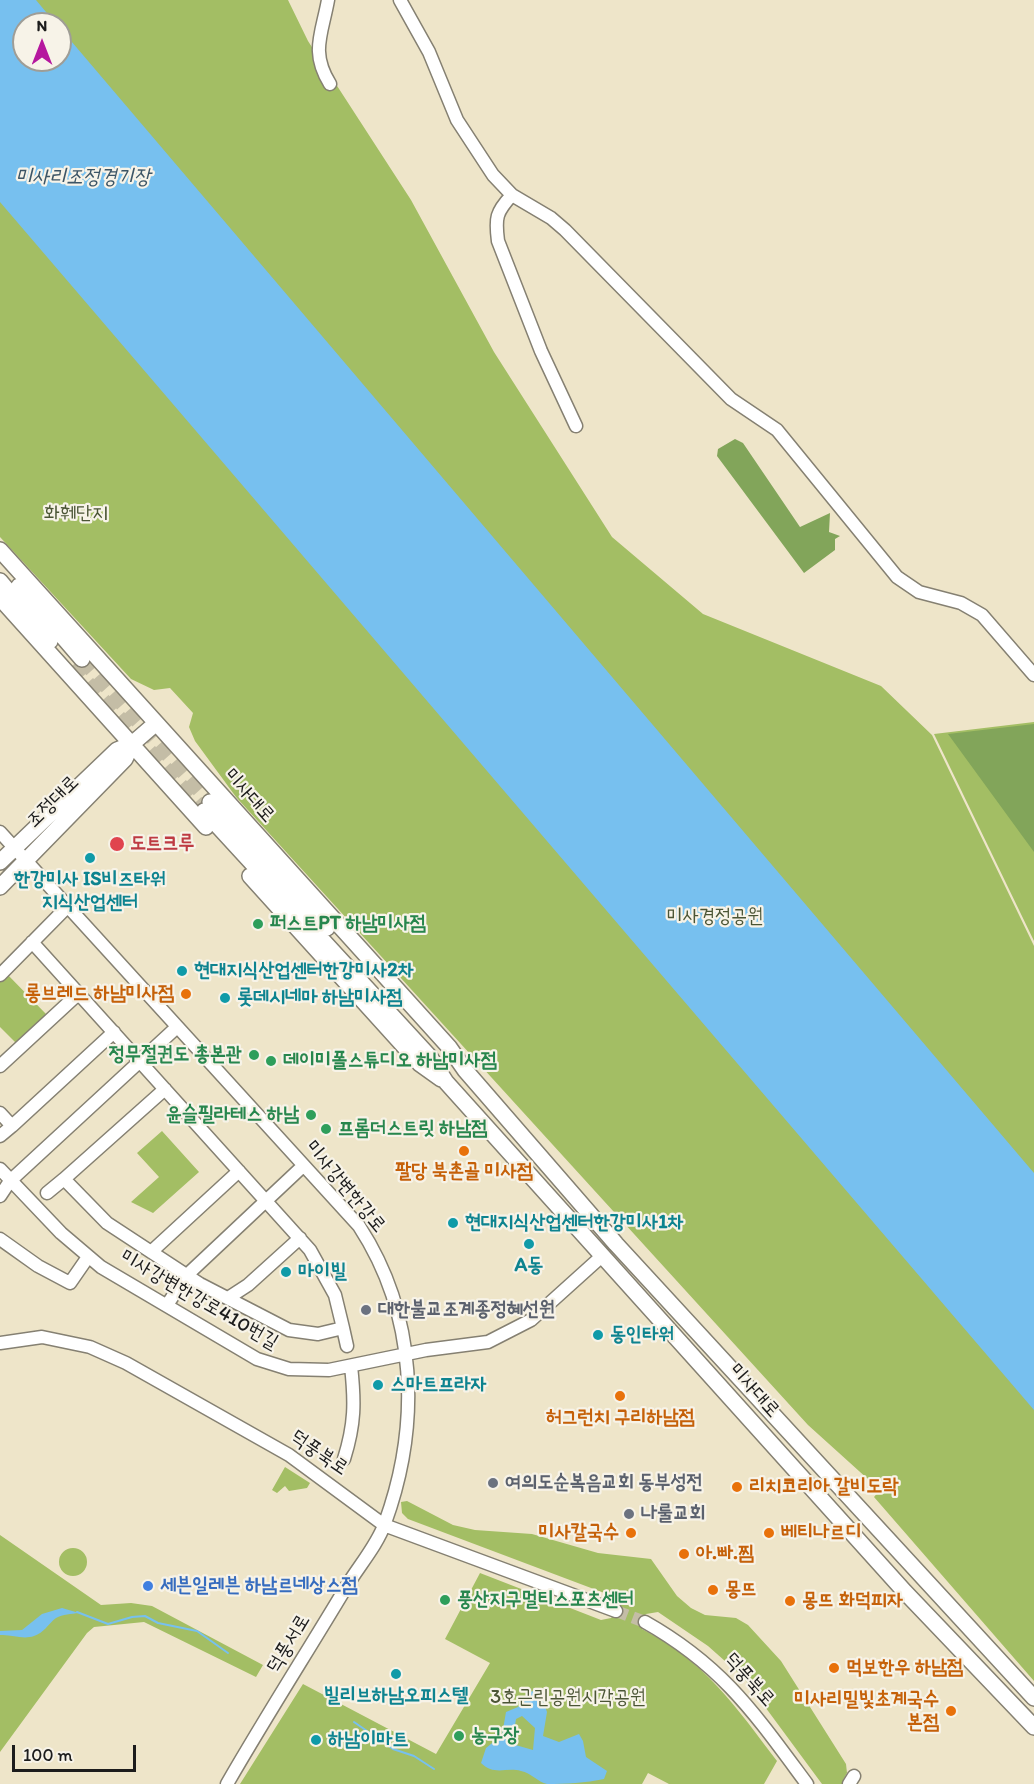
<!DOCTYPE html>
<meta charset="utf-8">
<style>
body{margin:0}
#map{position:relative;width:1034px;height:1784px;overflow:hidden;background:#eee5c9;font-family:Itim,sans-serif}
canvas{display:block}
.north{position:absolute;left:12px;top:12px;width:60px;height:60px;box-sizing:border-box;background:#f7f3e8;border:2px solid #9f9d96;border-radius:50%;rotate:0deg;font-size:16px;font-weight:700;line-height:24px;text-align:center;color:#1c1c1c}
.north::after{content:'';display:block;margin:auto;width:21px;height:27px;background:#b5179e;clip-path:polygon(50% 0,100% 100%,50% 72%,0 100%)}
.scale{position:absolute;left:12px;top:1745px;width:124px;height:27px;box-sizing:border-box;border:3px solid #1c1c1c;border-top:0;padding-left:8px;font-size:18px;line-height:21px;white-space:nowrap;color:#1c1c1c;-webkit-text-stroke:4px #f7f3e8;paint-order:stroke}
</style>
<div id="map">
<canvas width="1034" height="1784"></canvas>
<div class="north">N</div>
<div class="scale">100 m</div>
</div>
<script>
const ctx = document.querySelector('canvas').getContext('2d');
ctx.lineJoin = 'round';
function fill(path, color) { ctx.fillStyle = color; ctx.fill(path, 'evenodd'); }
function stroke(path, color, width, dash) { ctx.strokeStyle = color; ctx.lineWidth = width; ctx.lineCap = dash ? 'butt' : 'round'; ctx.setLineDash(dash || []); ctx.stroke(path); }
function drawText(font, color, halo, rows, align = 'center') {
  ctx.font = font + ' Itim,"Poor Story",sans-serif'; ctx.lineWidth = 4.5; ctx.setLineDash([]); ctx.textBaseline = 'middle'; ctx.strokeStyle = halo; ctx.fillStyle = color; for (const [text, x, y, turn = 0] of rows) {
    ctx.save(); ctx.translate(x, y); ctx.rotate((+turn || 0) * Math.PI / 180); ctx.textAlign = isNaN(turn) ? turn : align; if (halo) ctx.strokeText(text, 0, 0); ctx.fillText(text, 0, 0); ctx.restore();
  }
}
fill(new Path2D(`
 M0 0H288L308 41 411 200 494 352 612 537 703 614 881 686 932 735 1034 946V1681L874 1497 880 1490 808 1425 236 797 195 741 189 727 193 713 170 688 154 690 131 679 0 537ZM24 24H60V60H24Z
 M1034 722V941L934 734Z
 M7 974 46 1014 16 1043 0 1027V981Z
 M162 1131 199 1172 153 1213 131 1202 159 1177 137 1153Z
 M285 1467 310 1483 307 1488 289 1491 285 1486 277 1493 272 1490Z
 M407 1501 453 1525 475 1530 532 1534 598 1553 651 1559 677 1596 691 1608 705 1615 736 1618 748 1625 781 1661 846 1764 847 1773 843 1780 846 1784H822L743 1677 708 1646 658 1612 646 1614 643 1618 642 1629C705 1661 736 1707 777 1761L764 1784H669L648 1773 642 1784H240L303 1684 436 1754 490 1663 445 1639 480 1573 601 1620 611 1618 619 1610 620 1601 613 1594H607L408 1519 402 1513 401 1502Z
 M0 1535 101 1605 131 1603 152 1606 263 1665 256 1677 144 1622 94 1627 87 1633 0 1752Z
 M59 1562a14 14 0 1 1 28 0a14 14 0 1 1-28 0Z`), '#a3be64');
fill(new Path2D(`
 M735 439 743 443 800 527 830 513 829 532 840 536 835 539V550L804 573 717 456 718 449Z
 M1034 724V852L948 734Z`), '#82a55a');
fill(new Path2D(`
 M0 0H36L56 24H24V60H60V28L1034 1173V1410L0 202Z
 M62 1608 79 1613C71 1614 63 1614 56 1618 48 1624 44 1633 34 1636 22 1640 12 1634 0 1635V1631L22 1630 42 1614Z
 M532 1691 541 1695 547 1712 543 1736 559 1742 579 1734 583 1741 586 1757 607 1771 604 1779C586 1783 565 1784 547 1784 538 1782 531 1773 521 1771 506 1767 494 1776 481 1763L486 1748 502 1735 506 1712 518 1707ZM522 1716 535 1728 533 1750 512 1744 516 1719Z`), '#77c0ef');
stroke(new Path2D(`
 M77 1612 108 1624 132 1617 145 1616 158 1623 197 1631 228 1653
 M354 1722 393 1749 414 1756 434 1769`), '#77c0ef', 2);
stroke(new Path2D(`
 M616 1611 645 1622`), '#c4bda6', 12, [12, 6]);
stroke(new Path2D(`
 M82 659 210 802
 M72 666 204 811`), '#c4bda6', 15, [15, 8]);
const minor = new Path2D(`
 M328 0C322 34 310 52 330 84
 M400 0 429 52 457 120 493 175 512 195 551 218 565 230 731 399 777 430 897 577 919 592 961 603 982 615 1034 675
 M512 195C496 212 495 218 498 241L541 351 576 426
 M0 832 359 1226C417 1315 421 1424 385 1523 377 1546 357 1568 345 1589 306 1654 265 1718 227 1784
 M32 942 310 1250 335 1295 343 1328 318 1334 289 1330 200 1284 107 1223 64 1179 165 1089
 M0 975 68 906
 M0 1066 78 994
 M0 1113 12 1126 114 1032
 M0 1136 12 1126
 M0 1169 61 1233 101 1267 257 1359 289 1369 329 1370 426 1350 488 1342 531 1320 602 1256
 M47 1193 64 1179
 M0 1196 10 1181 177 1027
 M0 1239 38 1266 70 1283 88 1257
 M151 1252 239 1171
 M228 1298 248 1285 300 1238
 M167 1305 187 1275 303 1166
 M343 1328 347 1346
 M0 1343 42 1337 90 1347 126 1363 289 1455 384 1525 616 1611
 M344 1459C355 1424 355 1402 351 1366
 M645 1622C723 1666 755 1714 807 1784
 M849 1784 854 1776`);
const major = new Path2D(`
 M0 550 449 1047 465 1070 616 1244 1034 1698
 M0 581 50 641
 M19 586 82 659
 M0 598 206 827
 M210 802 327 928
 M204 811 430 1057 446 1082 905 1592 1034 1727
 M0 862 117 750 132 744 155 724
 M250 876 420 1064 441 1079
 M0 887 125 759 132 744`);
stroke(minor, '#858072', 15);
stroke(major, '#858072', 18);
stroke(minor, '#fff', 12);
stroke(major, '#fff', 15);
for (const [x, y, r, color] of [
 [117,844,8,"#e0444e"],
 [90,858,6,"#0f9aa8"],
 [258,924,6,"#2e9e5b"],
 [182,971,6,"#0f9aa8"],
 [186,994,6,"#e8710a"],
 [225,998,6,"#0f9aa8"],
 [254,1055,6,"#2e9e5b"],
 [271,1061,6,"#2e9e5b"],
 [311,1115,6,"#2e9e5b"],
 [326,1129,6,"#2e9e5b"],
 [464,1151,6,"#e8710a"],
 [453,1223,6,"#0f9aa8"],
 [529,1244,6,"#0f9aa8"],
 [286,1272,6,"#0f9aa8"],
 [366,1310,6,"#6b7280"],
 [598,1335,6,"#0f9aa8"],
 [378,1385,6,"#0f9aa8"],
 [620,1396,6,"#e8710a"],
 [493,1483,6,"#6b7280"],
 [737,1487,6,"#e8710a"],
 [629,1514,6,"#6b7280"],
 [631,1533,6,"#e8710a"],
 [769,1533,6,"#e8710a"],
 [684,1554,6,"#e8710a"],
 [148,1586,6,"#3f7fe0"],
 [713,1590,6,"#e8710a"],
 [445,1600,6,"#2e9e5b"],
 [790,1601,6,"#e8710a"],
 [834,1668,6,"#e8710a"],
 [396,1674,6,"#0f9aa8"],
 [951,1711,6,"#e8710a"],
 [459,1736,6,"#2e9e5b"],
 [316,1740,6,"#0f9aa8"]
]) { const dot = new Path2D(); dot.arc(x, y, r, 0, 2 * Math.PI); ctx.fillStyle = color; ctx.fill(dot); stroke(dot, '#f7f3e8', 2); }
drawText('20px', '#4b5535', '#f7f3e8', [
 ["화훼단지",76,514],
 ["미사경정공원",715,917],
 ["3호근린공원시각공원",568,1698]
]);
drawText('20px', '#1c1c1c', '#f7f3e8', [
 ["미사대로",249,796,48],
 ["조정대로",53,802,-45],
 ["미사강변한강로",345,1187,50],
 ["미사강변한강로410번길",199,1300,30],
 ["미사대로",754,1391,48],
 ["덕풍북로",319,1453,34],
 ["덕풍서로",289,1644,-59],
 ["덕풍북로",749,1680,48]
]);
drawText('bold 20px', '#be3a42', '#f7f3e8', [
 ["도트크루",130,844]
], 'left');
drawText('bold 20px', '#0d838f', '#f7f3e8', [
 ["한강미사 IS비즈타워",90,880,"center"],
 ["지식산업센터",90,903,"center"],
 ["현대지식산업센터한강미사2차",194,971],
 ["롯데시네마 하남미사점",237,998],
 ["현대지식산업센터한강미사1차",465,1223],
 ["A동",529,1266,"center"],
 ["마이빌",298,1272],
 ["동인타워",610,1335],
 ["스마트프라자",390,1385],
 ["빌리브하남오피스텔",396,1696,"center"],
 ["하남이마트",328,1740]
], 'left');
drawText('bold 20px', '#27864d', '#f7f3e8', [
 ["퍼스트PT 하남미사점",270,924],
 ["정무절권도 총본관",242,1055,"right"],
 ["데이미폴스튜디오 하남미사점",283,1061],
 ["윤슬필라테스 하남",299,1115,"right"],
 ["프롬더스트릿 하남점",338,1129],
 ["풍산지구멀티스포츠센터",457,1600],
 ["농구장",471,1736]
], 'left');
drawText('bold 20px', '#c56008', '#f7f3e8', [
 ["롱브레드 하남미사점",174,994,"right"],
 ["팔당 북촌골 미사점",464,1172,"center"],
 ["허그런치 구리하남점",620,1418,"center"],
 ["리치코리아 갈비도락",749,1487],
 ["미사칼국수",619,1533,"right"],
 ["베티나르디",781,1533],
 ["아.빠.찜",696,1554],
 ["몽뜨",725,1590],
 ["몽뜨 화덕피자",802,1601],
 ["먹보한우 하남점",846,1668],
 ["미사리밀빛초계국수",939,1700,"right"],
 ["본점",939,1723,"right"]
], 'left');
drawText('bold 20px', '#5b616d', '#f7f3e8', [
 ["대한불교조계종정혜선원",378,1310],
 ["여의도순복음교회 동부성전",505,1483],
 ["나룰교회",641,1514]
], 'left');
drawText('bold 20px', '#366cbe', '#f7f3e8', [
 ["세븐일레븐 하남르네상스점",160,1586]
], 'left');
drawText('italic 21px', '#3c5566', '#f7f3e8', [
 ["미사리조정경기장",83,178]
]);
</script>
